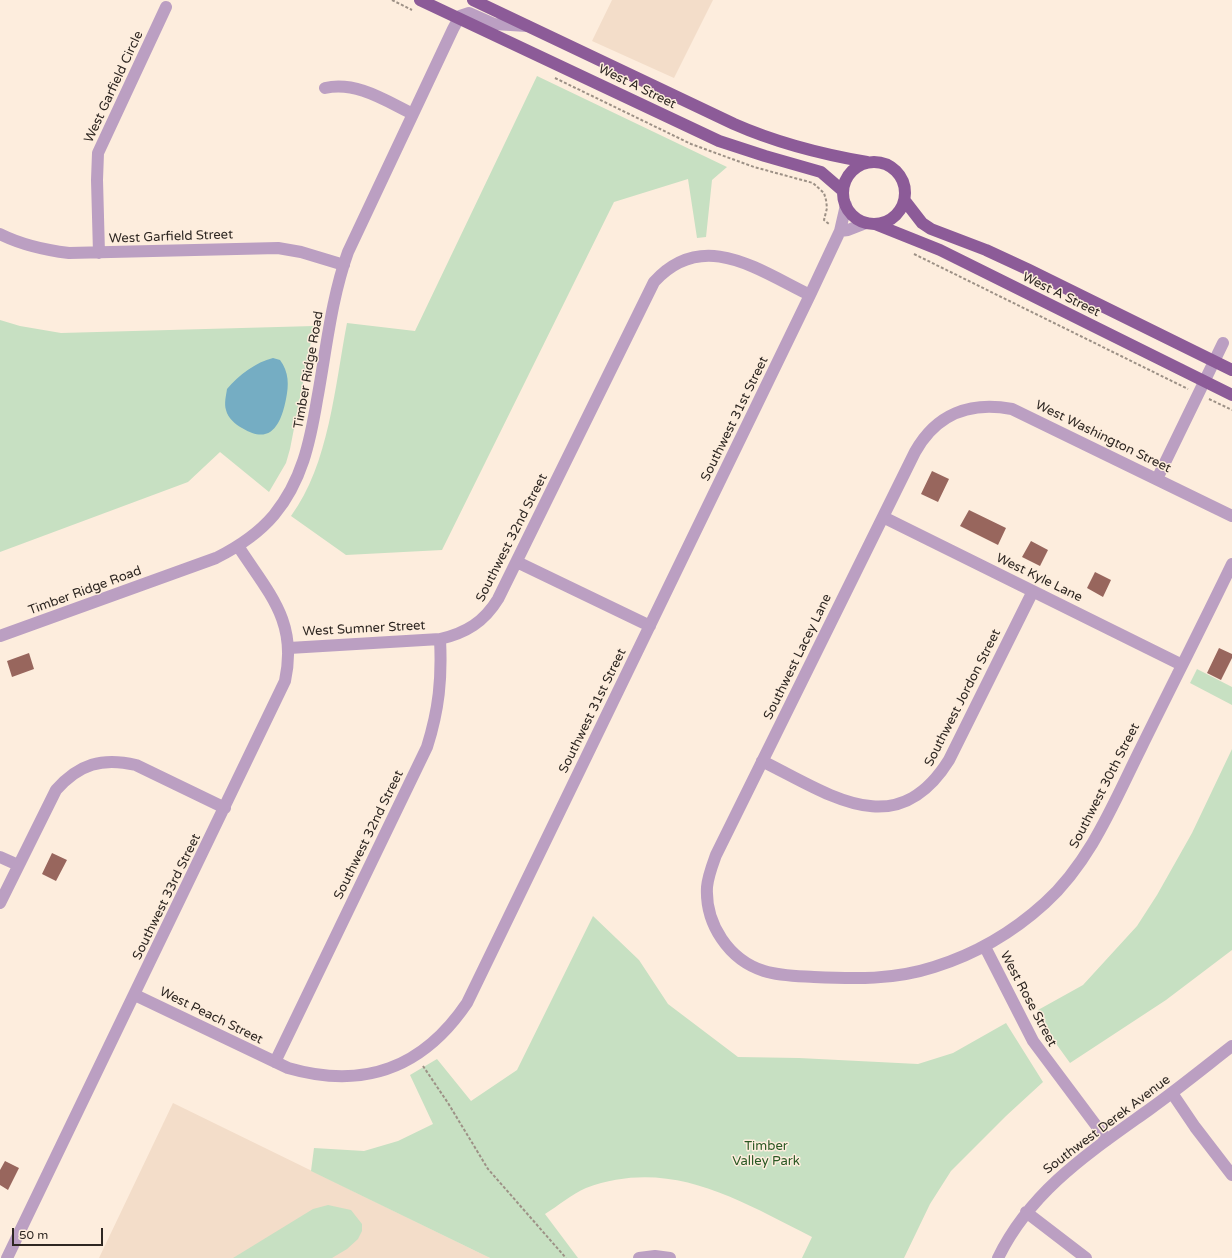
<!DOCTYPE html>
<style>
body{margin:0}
#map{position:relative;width:1232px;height:1258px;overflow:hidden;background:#fdeddd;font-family:"Varela Round",sans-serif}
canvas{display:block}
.scale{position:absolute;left:12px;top:1228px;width:91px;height:18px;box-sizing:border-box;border:2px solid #2e2722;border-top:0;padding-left:5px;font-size:12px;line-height:14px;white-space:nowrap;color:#2e2722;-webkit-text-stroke:3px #fdeddd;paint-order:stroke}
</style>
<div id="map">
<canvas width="1232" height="1258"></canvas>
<div class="scale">50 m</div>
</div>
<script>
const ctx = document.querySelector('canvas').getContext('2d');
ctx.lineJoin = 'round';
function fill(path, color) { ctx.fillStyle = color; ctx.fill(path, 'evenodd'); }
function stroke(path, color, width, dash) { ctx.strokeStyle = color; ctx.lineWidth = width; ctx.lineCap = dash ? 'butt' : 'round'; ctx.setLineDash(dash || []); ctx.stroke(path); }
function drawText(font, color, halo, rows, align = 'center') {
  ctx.font = font + ' "Varela Round",sans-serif'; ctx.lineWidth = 3; ctx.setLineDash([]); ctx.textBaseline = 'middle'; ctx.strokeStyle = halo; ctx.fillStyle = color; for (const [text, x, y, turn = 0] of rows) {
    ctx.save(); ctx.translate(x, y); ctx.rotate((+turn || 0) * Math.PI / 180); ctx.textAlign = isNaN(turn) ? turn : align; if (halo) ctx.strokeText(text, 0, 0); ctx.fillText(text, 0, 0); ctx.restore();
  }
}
fill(new Path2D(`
 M612 0H713L674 78 592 41Z
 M173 1103 490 1258H99Z`), '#f3ddc9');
fill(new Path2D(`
 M537 76 727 167 712 180 706 237 697 238 688 179 614 202 442 550 346 555 291 516C329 465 335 385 347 323L415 331Z
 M0 320 20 326 61 333 314 326 290 449 286 463 269 492 220 452 188 482 0 552Z
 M1197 669 1232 687V705L1190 683Z
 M1232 749V950L1166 1000 1070 1063 1057 1045 1038 1010 1083 985 1137 926 1157 895 1192 833Z
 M593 916 639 960 668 1004 738 1057 799 1058 918 1064 953 1053 1006 1023 1043 1082 1006 1116 951 1171 930 1204 904 1258H802L812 1237C738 1200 671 1157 586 1188 572 1194 558 1206 545 1214L578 1258H490L311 1171 314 1148 364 1151 398 1141 433 1124 410 1075 437 1059 471 1101 517 1070Z
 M328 1205 351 1210 362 1224V1231L358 1239 347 1249 332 1258H233L313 1209Z`), '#c7e0c2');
fill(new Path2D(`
 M273 358 280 360C289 372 289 385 286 399 281 424 271 446 242 428 235 424 228 418 226 410 224 403 226 396 227 389 239 375 256 362 273 358Z`), '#75adc3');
fill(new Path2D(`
 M932 471 949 479 938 502 921 494Z
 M969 510 1006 528 998 545 960 526Z
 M1031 541 1048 550 1040 566 1022 557Z
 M1095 572 1111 580 1103 597 1087 588Z
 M1219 648 1232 654V658L1221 680 1207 673Z
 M29 653 34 669 12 677 7 661Z
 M52 853 67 860 56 881 42 874Z
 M5 1161 19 1168 8 1190 0 1185V1170Z`), '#98665d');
stroke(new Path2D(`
 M392 0 412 10
 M555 78 691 144 754 167 813 183 824 193 826 200 827 208 824 220 829 224
 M914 254 1188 389
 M1209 399 1232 410
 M423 1066 448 1103 488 1169 566 1258`), '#9d9186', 2, [3, 2]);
stroke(new Path2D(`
 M325 88C357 81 386 101 413 114
 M840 231 848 230 866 223
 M0 234C22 245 45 250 69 253L278 248 301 252 344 265
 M99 253 97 180 98 153 166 7
 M1157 479 1223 343
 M1232 516 1012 409C970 401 936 414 915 452L716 855C712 866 708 876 707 887 705 924 729 960 764 971 780 976 797 976 814 977 855 979 894 980 934 967 976 954 1012 933 1045 903 1091 861 1114 802 1141 748 1171 687 1202 626 1232 564
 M883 517 1182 665
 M517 562 650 626
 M0 636 216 558C238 547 258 534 274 515 302 481 310 442 317 400 326 352 331 299 348 252L453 29 460 16 469 13 494 24 527 26
 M289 648 440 639
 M762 761C829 794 896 845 949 760L1033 591
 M0 857 18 865
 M0 903 56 790C79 764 102 757 136 765L225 808
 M985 947 1033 1041 1107 1140
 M135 995 288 1068C364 1090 423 1068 467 1003L810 295 840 231 846 205
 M275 1062 427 747C439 709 442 679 440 639 466 633 484 622 498 599L654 282C703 228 758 270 810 295
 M1172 1093 1195 1127 1232 1175
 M1026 1212 1086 1258
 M7 1258 285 681C298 621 269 594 238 546
 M639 1258 655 1256 670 1258
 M998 1258C1031 1190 1090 1152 1150 1109 1178 1089 1205 1067 1232 1046`), '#bb9fc2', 12);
stroke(new Path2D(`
 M420 0 719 141 765 156 821 172 843 191
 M473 0 734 124C777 143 820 154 867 162
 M843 193a31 31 0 1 1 62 0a31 31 0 1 1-62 0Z
 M905 201 922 223 931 229 986 250 1027 269 1232 370
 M875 224 940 250 1232 395`), '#8c5b98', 12);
drawText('13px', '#2e2722', '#fdeddd', [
 ["West Garfield Circle",114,87,-65],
 ["West A Street",637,87,26],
 ["West Garfield Street",171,237,-2],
 ["West A Street",1061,295,26],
 ["Timber Ridge Road",309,370,-80],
 ["Southwest 31st Street",735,419,-64],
 ["West Washington Street",1103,437,26],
 ["Southwest 32nd Street",512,538,-63],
 ["West Kyle Lane",1039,578,26],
 ["Timber Ridge Road",85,591,-20],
 ["West Sumner Street",364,629,-3],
 ["Southwest Lacey Lane",798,657,-64],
 ["Southwest Jordon Street",963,698,-63],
 ["Southwest 31st Street",593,711,-64],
 ["Southwest 30th Street",1105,786,-63],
 ["Southwest 32nd Street",369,835,-64],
 ["Southwest 33rd Street",167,897,-64],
 ["West Rose Street",1028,999,62],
 ["West Peach Street",211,1016,26],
 ["Southwest Derek Avenue",1107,1125,-37]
]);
drawText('13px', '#2a5823', '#fdeddd', [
 ["Timber",766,1147],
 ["Valley Park",766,1162]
]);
</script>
